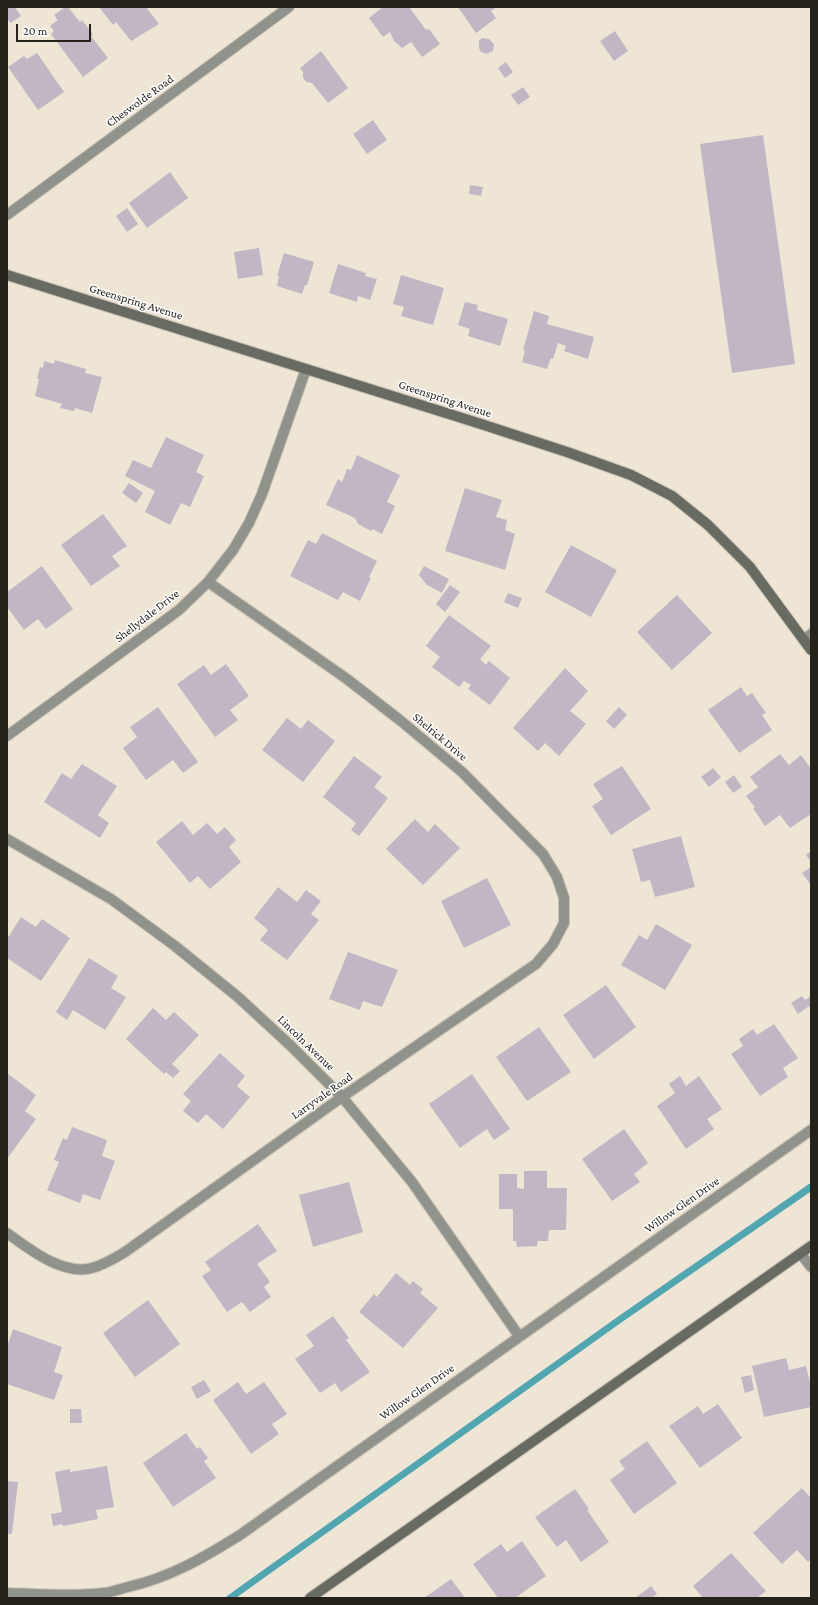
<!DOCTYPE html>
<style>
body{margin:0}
#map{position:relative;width:818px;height:1605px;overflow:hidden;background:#efe5d5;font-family:"Crimson Pro",serif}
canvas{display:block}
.frame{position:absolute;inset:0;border:8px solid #25221c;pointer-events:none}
.scale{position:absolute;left:16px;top:24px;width:75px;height:18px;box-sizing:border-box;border:2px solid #25221c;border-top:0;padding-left:5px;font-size:12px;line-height:14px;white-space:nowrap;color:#25221c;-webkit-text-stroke:3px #fff;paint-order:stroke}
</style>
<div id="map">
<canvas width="818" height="1605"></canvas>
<div class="frame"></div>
<div class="scale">20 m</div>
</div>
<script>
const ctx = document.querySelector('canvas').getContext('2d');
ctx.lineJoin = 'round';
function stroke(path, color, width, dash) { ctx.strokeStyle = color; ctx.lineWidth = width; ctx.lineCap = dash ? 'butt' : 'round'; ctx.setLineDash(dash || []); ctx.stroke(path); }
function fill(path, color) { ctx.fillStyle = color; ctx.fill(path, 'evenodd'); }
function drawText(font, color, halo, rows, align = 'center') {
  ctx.font = font + ' "Crimson Pro",serif'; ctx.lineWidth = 3; ctx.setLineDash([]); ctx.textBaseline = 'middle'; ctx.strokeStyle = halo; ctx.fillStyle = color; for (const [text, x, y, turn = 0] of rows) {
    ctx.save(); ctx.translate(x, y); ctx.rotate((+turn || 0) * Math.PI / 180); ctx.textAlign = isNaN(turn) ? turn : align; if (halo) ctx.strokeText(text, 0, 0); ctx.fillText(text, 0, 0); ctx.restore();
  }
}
stroke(new Path2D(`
 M230 1598 619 1320 811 1187`), '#52a6b2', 7);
fill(new Path2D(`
 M7 7H15L21 16 10 23 7 18Z
 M65 7H68L80 22 82 20 93 34 91 36 108 58 83 77 51 34 54 31 50 26 58 20 54 15Z
 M99 7H146L159 24 131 41 116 22 113 25Z
 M383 7H409L426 30 429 29 440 44 422 57 411 42 402 48 394 41 390 32 383 37 369 18Z
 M458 7H497L491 11 496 18 476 33Z
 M615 31 628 51 614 61 600 41Z
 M482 38 489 39 494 44 493 51 487 54 481 52 479 48V41Z
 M321 51 348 88 328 103 312 83 306 82 303 77V72L300 68Z
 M37 53 64 92 38 110 8 67 24 56 27 59Z
 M506 62 513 72 505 78 498 68Z
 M523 87 530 97 518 105 511 95Z
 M373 120 387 140 367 154 353 134Z
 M763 135 795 364 732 373 700 144Z
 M170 172 188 198 147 228 129 203Z
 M470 185 483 187 481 196 469 194Z
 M127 208 138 224 127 232 116 216Z
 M259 248 263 275 238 279 234 252Z
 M284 253 314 262 307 285H305L302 294 277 286 279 276H277Z
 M338 264 366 273 365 276 377 279 370 300 358 296 357 302 329 293Z
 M401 275 444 288 433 325 401 316 404 307 393 304Z
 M465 302 478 305 477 310 508 319 500 346 468 336 470 329 458 325Z
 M534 311 549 316 547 324 594 337 588 359 564 351 566 346 558 343 553 359 551 358 547 369 522 362 525 350H523Z
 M55 360 86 369 85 373 102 377 92 413 75 408 74 411 60 408 62 404 35 396 39 379H37L40 367 43 368 44 361 54 364Z
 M166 437 204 455 196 472 204 476 190 507 181 503 170 525 145 512 155 491 125 476 133 460 151 468Z
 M357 455 400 475 387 502 395 506 382 534 373 529 371 531 358 524 355 518 326 505 338 479 342 482 347 469 351 470Z
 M129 483 143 493 136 503 122 493Z
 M465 488 502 500 496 517 507 520 505 530 515 534 505 570 445 551Z
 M103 514 127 546 112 556 120 566 91 586 61 545Z
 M322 533 377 561 369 577 371 578 360 601 343 592 338 600 290 576 308 540 316 544Z
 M571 545 617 570 591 617 545 592Z
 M42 566 73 609 46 629 38 619 24 630 7 607V592Z
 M424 566 449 579 442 593 427 585 419 575Z
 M450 585 460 592 445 612 436 604Z
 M508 593 522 598 518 608 504 602Z
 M677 595 712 633 672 670 637 632Z
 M449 615 491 646 480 659 486 665 489 661 510 678 490 705 468 689 471 685 464 681 459 687 432 667 440 657 426 646Z
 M226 664 249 696 230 710 238 720 215 737 177 684 204 665 211 675Z
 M565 668 588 691 570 711 586 724 559 756 545 743 538 751 513 728Z
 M741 687 747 696 752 693 766 713 762 715 772 730 739 753 708 710Z
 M158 707 198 762 183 773 173 760 146 780 123 748 137 737 130 727Z
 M619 707 627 715 614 729 606 721Z
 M287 718 301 729 308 720 335 741 303 782 262 750Z
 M780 754 789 765 801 755 811 769V814L790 828 780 815 765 826 753 808 755 807 746 796 758 787 750 777Z
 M354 756 382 777 374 787 388 798 359 836 351 830 356 823 323 797Z
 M82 764 117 786 98 815 109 823 100 838 44 802 62 773 71 779Z
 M622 766 651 809 611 835 592 806 603 799 593 784Z
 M713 768 721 777 709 787 701 777Z
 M734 775 742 787 733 793 725 782Z
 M415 819 428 832 435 824 460 848 423 885 386 849Z
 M182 821 193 835 207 823 217 834 225 827 236 840 229 847 241 862 210 889 198 876 190 883 156 842Z
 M681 836 695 887 655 897 650 880 641 882 632 849Z
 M811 851V862L806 855Z
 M811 867V885L802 873Z
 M487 878 511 925 464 948 441 901Z
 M278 887 297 902 306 890 321 901 311 914 319 920 287 960 260 940 268 930 254 918Z
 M21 917 36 927 42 919 70 938 41 981 7 958V939Z
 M656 924 692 945 665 990 621 965 639 935 647 940Z
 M348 952 398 970 382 1007 363 1001 360 1010 329 999Z
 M89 958 118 976 111 988 126 997 105 1030 73 1010 67 1020 56 1012Z
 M606 985 636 1027 594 1059 563 1015Z
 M802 996 805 1000 811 996V1010L809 1006 798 1014 791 1003Z
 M153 1008 166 1020 174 1012 199 1035 172 1064 180 1071 173 1078 166 1072 164 1074 126 1039Z
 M774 1024 798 1058 783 1068 788 1077 760 1096 731 1054 743 1046 739 1039 753 1029 757 1035Z
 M539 1027 571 1072 527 1101 496 1057Z
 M220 1053 245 1076 237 1086 250 1097 223 1129 206 1114 198 1123 183 1111 191 1101 183 1094Z
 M7 1073 36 1095 25 1111 36 1119 7 1159Z
 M472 1074 510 1129 494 1140 487 1129 460 1148 429 1104Z
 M680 1076 686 1086 699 1076 722 1109 707 1119 714 1129 686 1149 657 1106 675 1093 669 1084Z
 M72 1127 107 1140 102 1156 115 1161 100 1200 83 1194 80 1203 47 1190 59 1162 54 1160 63 1138 67 1140Z
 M624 1129 648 1163 634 1174 640 1182 612 1201 582 1159Z
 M524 1171H547V1188H567L566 1230H549L548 1241H538L537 1246 517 1247 516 1241H513V1209H499V1174H517V1188L524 1189Z
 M349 1182 363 1232 313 1247 299 1195Z
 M258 1224 277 1251 257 1264 270 1282 264 1287 271 1297 250 1312 242 1302 227 1312 202 1276 211 1270 205 1262Z
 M396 1273 410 1285 413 1281 423 1289 420 1293 438 1308 403 1348 359 1312 374 1294 377 1297Z
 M148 1300 180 1344 135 1377 103 1333Z
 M333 1316 349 1338 346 1340 370 1372 341 1392 335 1383 320 1393 295 1359 314 1346 306 1335Z
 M13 1329 62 1347 54 1372 63 1375 54 1400 7 1384V1347Z
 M786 1358 789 1370 806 1366 811 1386V1407L764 1417 752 1366Z
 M751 1375 754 1390 745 1393 741 1377Z
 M204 1380 211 1391 197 1399 191 1387Z
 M238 1382 246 1394 264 1382 287 1414 272 1424 279 1434 251 1454 213 1400Z
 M718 1404 742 1438 700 1468 669 1426 698 1406 703 1414Z
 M70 1409H81L82 1423H70Z
 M186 1433 197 1449 200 1447 208 1458 204 1461 216 1478 173 1507 143 1463Z
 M647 1441 677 1483 634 1514 610 1480 625 1469 619 1461Z
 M107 1466 114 1507 96 1510 98 1519 63 1526 62 1524 53 1526 51 1514 62 1512 55 1472 70 1469V1472Z
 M7 1481 18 1482 12 1534H7Z
 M802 1488 811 1498V1559L808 1562 797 1550 782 1564 753 1533Z
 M575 1489 589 1509 587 1510 609 1542 581 1562 566 1540 557 1547 535 1517Z
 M522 1541 546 1576 515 1598H498L473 1564 501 1544 507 1552Z
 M731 1553 766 1591 757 1598H703L693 1586Z
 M451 1579 465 1598H424Z
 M651 1586 657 1594 652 1598H635Z`), '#c2b6c4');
const lane = new Path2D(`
 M804 640 811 634`);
const street = new Path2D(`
 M7 215 289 7
 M7 736 179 610 208 582 233 550 249 523 262 494 306 369
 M7 839 111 899 175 946 238 997 291 1046 342 1097 412 1182 519 1336
 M7 1233C29 1249 63 1276 92 1268 104 1265 115 1258 125 1252L342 1097 536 964 553 944 564 923V898L557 877 543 854 462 772 401 721 347 679 208 582
 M801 1254 811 1267
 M7 1593C39 1594 72 1597 104 1593 112 1592 120 1589 128 1587 171 1577 203 1558 240 1535L811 1130`);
const secondary = new Path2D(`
 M7 275 481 424 567 452 631 475 672 496 708 525 750 567 811 650
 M310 1598 811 1246`);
stroke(lane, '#cbc2b4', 12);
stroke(street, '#cbc2b4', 12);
stroke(secondary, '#cbc2b4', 12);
stroke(lane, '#90938c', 10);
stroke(street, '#90938c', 10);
stroke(secondary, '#676b61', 10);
drawText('12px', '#25221c', '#fff', [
 ["Cheswolde Road",140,101,-36],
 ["Greenspring Avenue",136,302,17],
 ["Greenspring Avenue",445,399,18],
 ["Shellydale Drive",147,616,-38],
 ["Shelrick Drive",440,737,40],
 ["Lincoln Avenue",306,1043,44],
 ["Larryvale Road",322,1096,-35],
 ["Willow Glen Drive",682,1205,-35],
 ["Willow Glen Drive",417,1392,-35]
]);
</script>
